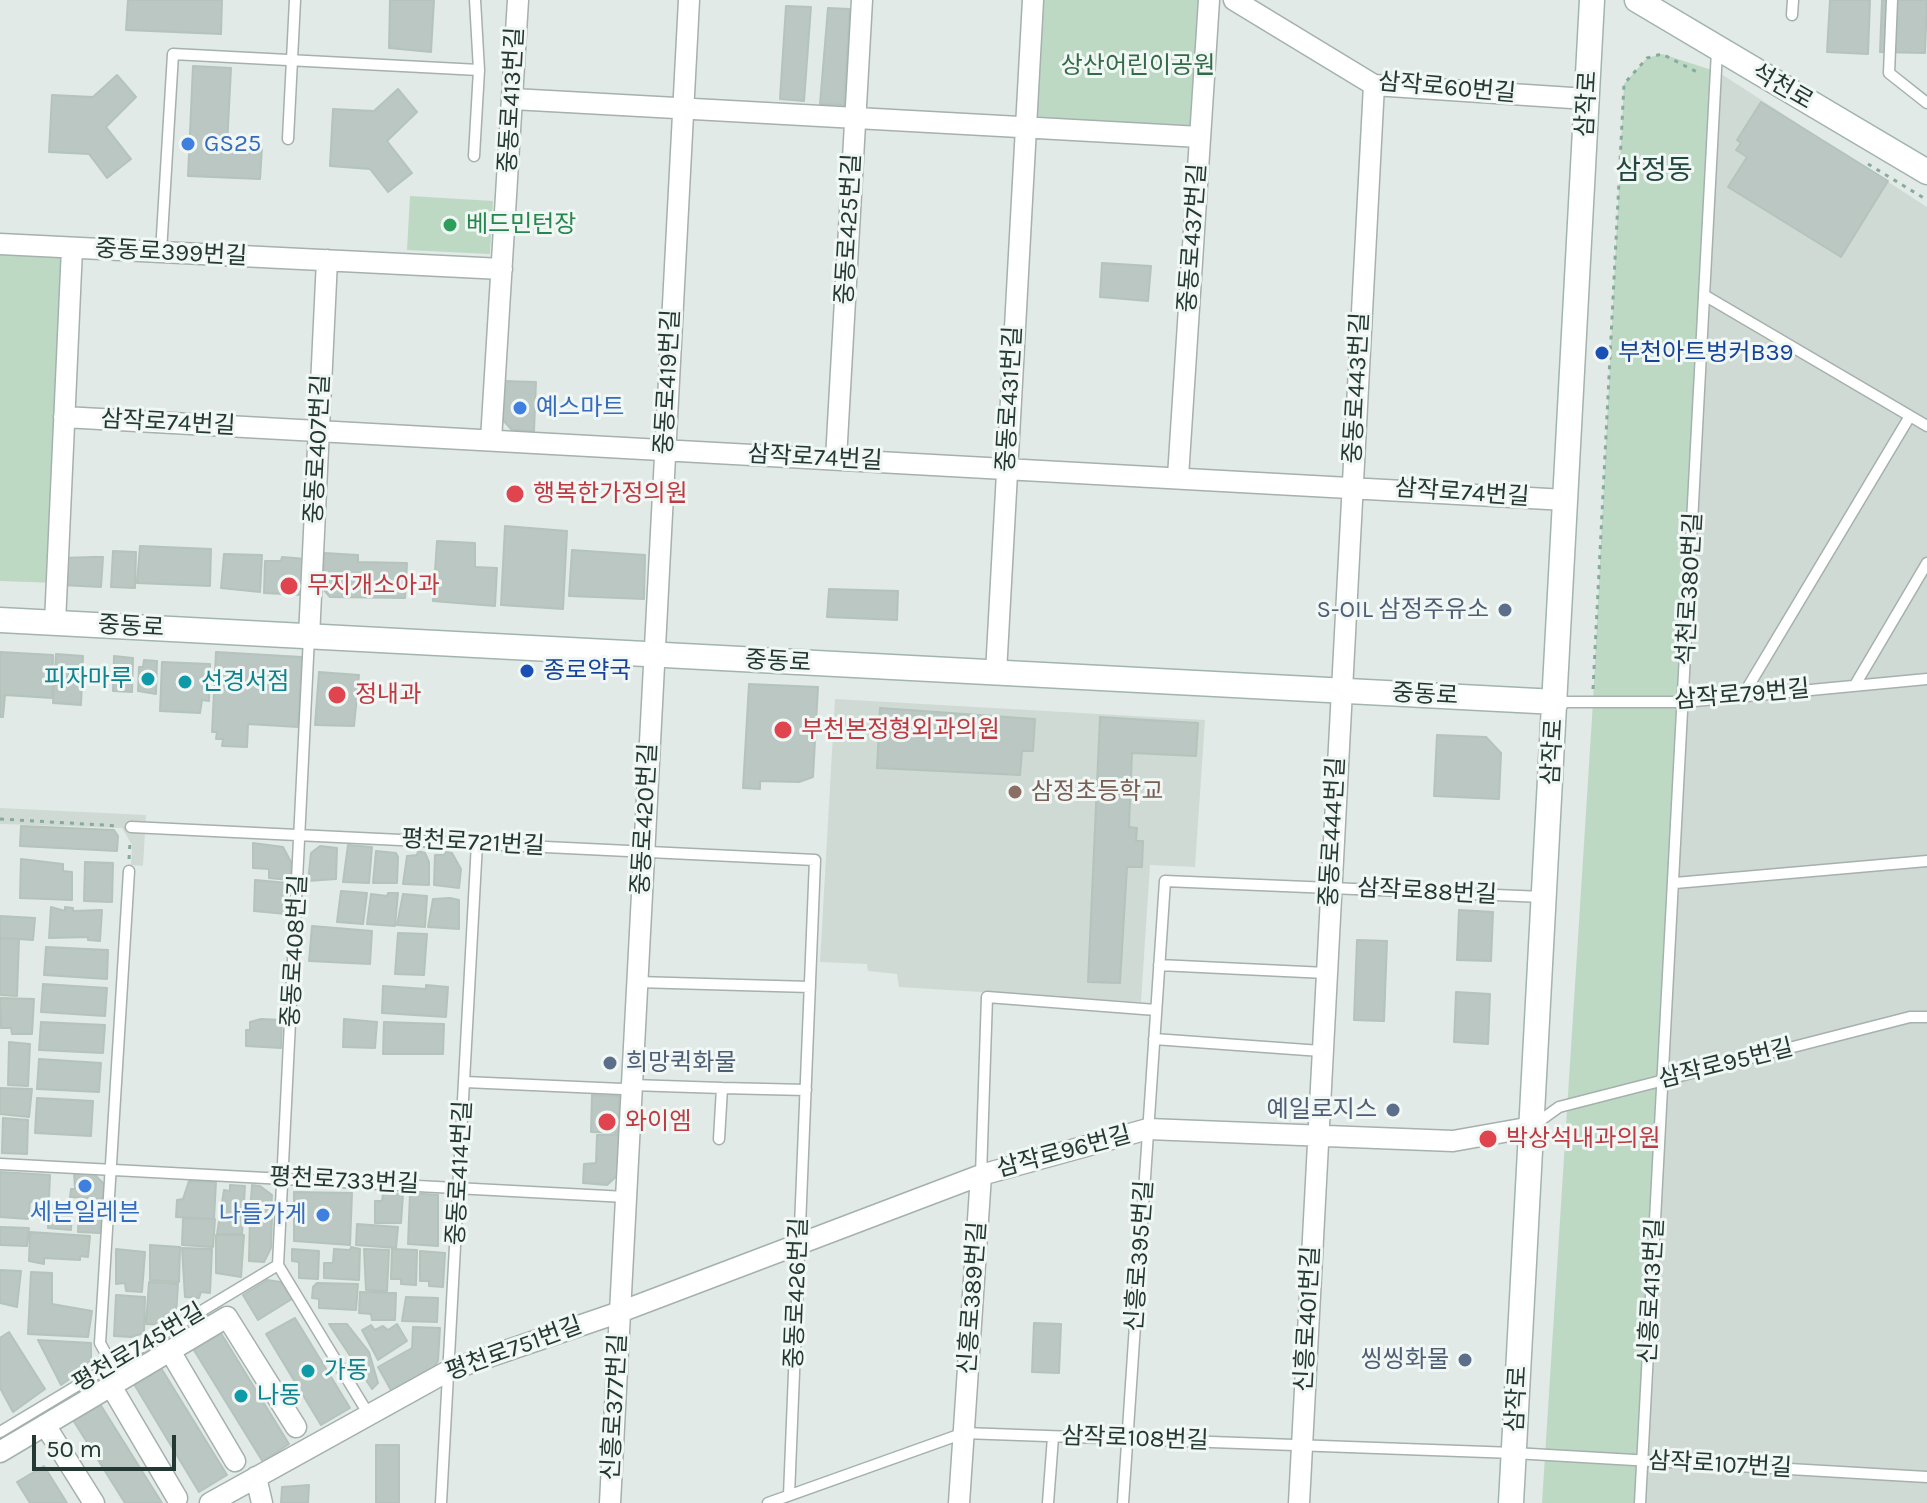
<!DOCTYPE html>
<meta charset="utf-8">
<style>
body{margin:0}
#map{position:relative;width:1927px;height:1503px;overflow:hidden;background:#e1eae6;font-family:Karla,sans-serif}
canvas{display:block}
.scale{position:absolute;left:32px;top:1435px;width:144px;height:36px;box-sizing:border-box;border:4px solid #243933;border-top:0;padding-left:10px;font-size:24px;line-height:28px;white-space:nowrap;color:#243933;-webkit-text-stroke:6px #f1f7f4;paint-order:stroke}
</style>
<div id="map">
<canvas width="1927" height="1503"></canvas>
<div class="scale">50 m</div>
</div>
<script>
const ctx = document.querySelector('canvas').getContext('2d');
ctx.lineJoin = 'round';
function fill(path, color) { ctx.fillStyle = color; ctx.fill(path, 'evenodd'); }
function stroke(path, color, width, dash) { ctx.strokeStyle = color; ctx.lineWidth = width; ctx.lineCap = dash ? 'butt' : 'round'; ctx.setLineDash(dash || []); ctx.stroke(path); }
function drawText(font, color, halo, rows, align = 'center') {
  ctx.font = font + ' Karla,"Noto Sans KR",sans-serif'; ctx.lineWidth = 6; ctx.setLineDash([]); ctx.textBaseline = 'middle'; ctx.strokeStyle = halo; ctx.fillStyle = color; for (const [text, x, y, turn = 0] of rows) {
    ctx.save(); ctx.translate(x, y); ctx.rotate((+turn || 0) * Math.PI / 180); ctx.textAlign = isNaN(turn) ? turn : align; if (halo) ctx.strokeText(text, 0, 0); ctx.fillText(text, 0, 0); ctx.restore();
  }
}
fill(new Path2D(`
 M1718 72 1927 207V1503H1645Z
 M835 699 1205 720 1195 867 1150 865 1141 1002 899 987 897 974 868 971 867 964 820 962Z
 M0 808 146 815 143 866 131 865 132 845 122 828 0 824Z`), '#d0dad5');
fill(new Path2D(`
 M1033 0H1209L1200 137 1026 126Z
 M1662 54 1718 72 1640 1503H1542L1593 702 1624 84 1647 58Z
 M410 196 493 201 490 254 407 250Z
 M0 244 72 248 57 583 0 581Z`), '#bdd9c4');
const building = new Path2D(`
 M128 0H222L221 34 126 30Z
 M390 0H434L431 52 389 48Z
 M1830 0H1870L1868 54 1827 52Z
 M1882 0H1927L1925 53 1880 52Z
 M786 6 811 7 804 101 780 99Z
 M828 8 850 9 844 105 820 104Z
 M193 66 231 68 227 146 262 147 260 179 188 176Z
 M117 75 136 97 106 127 131 159 107 178 89 154 49 152 52 95 93 97Z
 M398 89 417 112 387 141 412 173 388 192 370 169 330 166 333 109 374 111Z
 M1761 102 1888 181 1841 257 1728 187 1747 157 1736 150 1741 143 1737 140Z
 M1102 263 1151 266 1148 301 1100 297Z
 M504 381 536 382 534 431 512 430 502 419Z
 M505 526 567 531 563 609 501 605Z
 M437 541 475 543V567L497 568 495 606 433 601Z
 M140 546 211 549 210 586 137 583Z
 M572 550 645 555 644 599 569 596Z
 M113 551 136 552 135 588 111 587Z
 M324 553 358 555V562L407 563 405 598 330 597 323 589Z
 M224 554 262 555 260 592 221 588Z
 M93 557H103L101 587 61 585 62 558Z
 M282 557 306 559 303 595 264 593 265 561H281Z
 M829 589 898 591 897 620 827 617Z
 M0 652 53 655 52 698 5 695 3 717H0Z
 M216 652 302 657 298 727 248 724 247 747 222 746 223 739H216L217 732H212Z
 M56 654 83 656 81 705 53 703Z
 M114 656 133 658 132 692 113 691Z
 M144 660 157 661 156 694 138 691 139 667H143Z
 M162 662 210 664 209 701 202 700 200 713 160 711Z
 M319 672 359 675 354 726 315 725Z
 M749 684 818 687 813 777 799 782 760 781V789L743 788Z
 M880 708 1035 719 1033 751H1022L1020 775 877 768Z
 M1100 717 1198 723 1196 756 1132 753 1129 827 1137 828 1136 841H1143L1142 867H1127L1120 983 1088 982Z
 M1437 735 1486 737 1501 753 1499 799 1434 796Z
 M21 826 114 830 118 836 117 851 20 846Z
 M253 843 283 847 291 862 290 880 269 878V869L253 868Z
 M348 845 372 847 369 883 343 882Z
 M320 846 337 848 336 879 308 881 311 853Z
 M376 851 396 853 398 857 397 883H373Z
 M418 851 425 853 429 862V885L403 884 407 856 417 855Z
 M446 852 452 853 461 869 459 888 434 885 435 855H444Z
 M21 859 63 864V871L72 872V900L20 898Z
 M85 862 113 863 112 902 84 901Z
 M255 880 288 883 286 914 254 911Z
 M341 891 367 893 363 924 337 922Z
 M388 893H398L395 926 367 924 371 894 387 896Z
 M403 894 427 896 425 927 397 925Z
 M450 898 459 900V929L428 927 433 899Z
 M51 907 65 911V907L73 908V911L102 910 100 941 88 940V937L49 938Z
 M1459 910 1493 912 1491 961 1457 960Z
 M0 916 35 918 33 940 0 938Z
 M312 926 372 931 370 964 309 961Z
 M398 933 427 934 424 975 395 974Z
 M0 938 19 939 17 996 0 995Z
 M1357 940 1387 941 1384 1021 1354 1020Z
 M46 947 108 950 107 979 44 975Z
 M43 984 107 988 105 1016 41 1012Z
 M426 985 448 987 446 1017 382 1013 383 986 426 989Z
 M1456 992 1490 994 1488 1044 1454 1042Z
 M0 998 34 999 32 1034H12L11 1028H1Z
 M261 1019 282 1020 281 1048 246 1046V1030H250V1022Z
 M344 1019 377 1022 375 1048 343 1047Z
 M41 1022 105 1025 103 1053 39 1050Z
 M384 1022 444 1024 443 1054H383Z
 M9 1042 30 1044 28 1086 8 1085Z
 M39 1059 101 1063 99 1092 37 1089Z
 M0 1088 32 1089 29 1117 0 1114Z
 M592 1095 619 1096 618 1133 591 1132Z
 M37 1098 93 1101 91 1136 35 1133Z
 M3 1118 28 1120 27 1154 2 1153Z
 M597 1135H621L619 1174 607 1185 583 1183 584 1164 596 1163Z
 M0 1172 50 1175 49 1199 30 1202 28 1219 0 1217Z
 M74 1173 94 1174 104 1184 103 1199 70 1197 71 1189H75Z
 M189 1181 216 1182 214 1219 176 1217 177 1200 183 1199Z
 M230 1185 245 1186 242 1234H217L224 1190 230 1191Z
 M252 1185 260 1186 272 1195 271 1212 250 1211Z
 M294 1192 352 1193 350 1245 294 1241Z
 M383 1193 403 1194 401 1223H375V1201H382Z
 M410 1193 438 1195V1246L408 1244Z
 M48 1204 62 1205V1210L72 1211 71 1230 48 1228Z
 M79 1204 102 1205 100 1233 78 1232Z
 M250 1216 272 1217 271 1248 264 1262 249 1261Z
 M183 1218 215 1219 213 1247 182 1245Z
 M357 1224 398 1227 396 1248 356 1245Z
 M0 1227 29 1228 27 1246 0 1245Z
 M30 1232 90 1236 88 1257 80 1256V1260L44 1258V1264L29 1261Z
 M216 1235H244L241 1277 216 1273Z
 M150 1245 180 1247 179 1282 150 1280Z
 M351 1247 360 1249 359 1280 324 1278V1263H333L334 1249 350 1250Z
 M182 1248 212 1249 210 1293 201 1292 199 1298 185 1297Z
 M116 1249 145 1252 142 1292 126 1291 125 1283 116 1284Z
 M292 1249 319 1251 318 1279 299 1278V1262L292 1261Z
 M364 1249 389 1250 387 1291 366 1290Z
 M392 1249 417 1250 416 1285 401 1284V1279H391Z
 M420 1251 445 1253 443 1287 429 1286V1281H420Z
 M0 1270 21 1271 17 1307 0 1303Z
 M31 1272 52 1273V1304L92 1311 88 1337 28 1334Z
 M267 1280 281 1282 292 1299 258 1320 243 1295Z
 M149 1282 178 1284 176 1315 165 1314 164 1325 146 1324Z
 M317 1283 358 1284 356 1310 319 1308V1299L312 1298 313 1287Z
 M360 1292 396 1293 395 1320H372L371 1314 359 1313Z
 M116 1295 145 1297 144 1333 131 1337 114 1336Z
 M406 1297 438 1298 437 1322 402 1321Z
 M295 1318 350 1408 321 1425 266 1334Z
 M1034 1323 1061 1324 1059 1373 1032 1372Z
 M329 1324H347L369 1352 378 1383 372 1389Z
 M397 1324 407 1341 378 1360 362 1330 371 1325 375 1330 383 1326 388 1330Z
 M413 1327 440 1328 438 1361 432 1370 392 1392 378 1367 412 1348Z
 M219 1330 289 1444 263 1462 192 1347Z
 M9 1332 45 1389 13 1412 0 1388V1338Z
 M38 1340 91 1343V1364L61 1385Z
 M161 1368 227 1475 199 1492 134 1384Z
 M100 1404 162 1503H125L73 1420Z
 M376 1445H399V1503H376Z
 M44 1466 67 1503H30L17 1482Z
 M309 1485 308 1503H281L282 1487Z`);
fill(building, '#bac7c2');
stroke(building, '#b5c3bd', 2);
const lane = new Path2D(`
 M1892 0 1889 73 1927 103
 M1792 15 1793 0
 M288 139 295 0
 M474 156 479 70 475 0
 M161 252 173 54 479 70
 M1704 295 1927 426
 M1855 685 1927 563
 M1742 697 1910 416
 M1556 702H1684L1927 679
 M131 827 815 860 789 1495
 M1675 883 1927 861
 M1159 965 1326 973
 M637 982 810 987
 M1154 1039 1321 1051
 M465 1082 622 1089 632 1085 722 1088
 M1534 1125 1559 1107 1910 1017H1927
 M719 1139 722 1088 806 1090
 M0 1164 626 1197
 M981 1175 987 997 1156 1010
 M278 1265 309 637
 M278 1265 369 1415
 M112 1365 100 1343 129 871
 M0 1432 278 1265
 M441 1503 477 843
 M768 1503 964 1433 1514 1453 1927 1477
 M1048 1503 1053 1437
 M1123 1503 1165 881 1543 897
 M1640 1503 1717 51`);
const street = new Path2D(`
 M1234 0 1374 85 1587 99
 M513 99 1200 137
 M0 244 502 269
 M64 417 1566 500
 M491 440 518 0
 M836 459 862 0
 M1178 477 1209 0
 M55 623 72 248
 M309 637 327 260
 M996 673 1033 0
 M170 1351 235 1461
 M111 1386 177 1498
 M45 1425 94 1503
 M0 1452 227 1317 296 1427
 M256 1477 262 1503
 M210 1503 450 1370 620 1312 981 1175 1148 1129 1453 1141 1532 1127
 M610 1503 689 0
 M959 1503 981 1175
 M1299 1503 1374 85`);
const secondary = new Path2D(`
 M1637 0 1927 172
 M0 620 1556 702
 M1511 1503 1592 0`);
stroke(lane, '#a5b1ad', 13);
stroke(street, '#a5b1ad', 23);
stroke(secondary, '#a2b4ad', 27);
stroke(new Path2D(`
 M1868 164 1927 200
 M1593 689 1624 84 1647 58 1662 54 1697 72
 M0 819 119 826
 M129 859 130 842`), '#86aa9e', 3, [4, 6]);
stroke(lane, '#fff', 10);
stroke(street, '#fff', 20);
stroke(secondary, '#fff', 24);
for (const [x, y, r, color] of [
 [188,144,8,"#3f7fe0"],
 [450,225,8,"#2e9e5b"],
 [1602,353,8,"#1a4fb4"],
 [520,408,8,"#3f7fe0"],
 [515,494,10,"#e0444e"],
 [289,586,10,"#e0444e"],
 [1505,610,8,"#5c6f8a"],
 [527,671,8,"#1a4fb4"],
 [148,679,8,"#0f9aa8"],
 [185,682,8,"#0f9aa8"],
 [337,695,10,"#e0444e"],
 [783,730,10,"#e0444e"],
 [1015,792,8,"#8d6e63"],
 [610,1063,8,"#5c6f8a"],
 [1393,1110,8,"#5c6f8a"],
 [607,1122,10,"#e0444e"],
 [1488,1139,10,"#e0444e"],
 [85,1186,8,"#3f7fe0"],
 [323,1215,8,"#3f7fe0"],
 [1465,1360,8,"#5c6f8a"],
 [308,1371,8,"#0f9aa8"],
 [241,1396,8,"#0f9aa8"]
]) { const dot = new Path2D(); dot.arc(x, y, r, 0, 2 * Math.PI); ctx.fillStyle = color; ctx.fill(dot); stroke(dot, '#f1f7f4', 3); }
drawText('24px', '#336a48', '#f1f7f4', [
 ["상산어린이공원",1138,66]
]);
drawText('24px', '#243933', '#f1f7f4', [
 ["석천로",1782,87,30],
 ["삼작로60번길",1447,88,5],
 ["중동로413번길",512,100,-87],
 ["삼작로",1587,104,-87],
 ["중동로425번길",849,229,-87],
 ["중동로437번길",1193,238,-86],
 ["중동로399번길",171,253,3],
 ["중동로419번길",668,382,-87],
 ["중동로443번길",1357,388,-87],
 ["중동로431번길",1010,399,-87],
 ["삼작로74번길",168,423,3],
 ["중동로407번길",318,449,-87],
 ["삼작로74번길",815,458,3],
 ["삼작로74번길",1462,493,4],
 ["석천로380번길",1690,589,-87],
 ["중동로",131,627,3],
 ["중동로",778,662,3],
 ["중동로",1425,695,3],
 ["삼작로79번길",1742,695,-5],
 ["삼작로",1553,752,-87],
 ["중동로420번길",645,819,-87],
 ["중동로444번길",1333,832,-87],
 ["평천로721번길",473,843,3],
 ["삼작로88번길",1427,892,3],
 ["중동로408번길",295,951,-87],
 ["삼작로95번길",1726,1064,-14],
 ["삼작로96번길",1064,1152,-15],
 ["중동로414번길",460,1173,-87],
 ["평천로733번길",344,1181,3],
 ["신흥로395번길",1140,1256,-86],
 ["신흥로413번길",1652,1291,-87],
 ["중동로426번길",797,1293,-88],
 ["신흥로389번길",973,1298,-86],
 ["신흥로401번길",1308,1319,-87],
 ["평천로745번길",139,1348,-31],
 ["평천로751번길",514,1349,-20],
 ["삼작로",1517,1399,-87],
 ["신흥로377번길",615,1407,-87],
 ["삼작로108번길",1135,1439,2],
 ["삼작로107번길",1720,1465,3]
]);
drawText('24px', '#366cbe', '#f1f7f4', [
 ["GS25",204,144],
 ["예스마트",536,408],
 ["세븐일레븐",85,1213,"center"],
 ["나들가게",307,1215,"right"]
], 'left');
drawText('24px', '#27864d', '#f1f7f4', [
 ["베드민턴장",466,225]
], 'left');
drawText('24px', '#164399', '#f1f7f4', [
 ["부천아트벙커B39",1618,353],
 ["종로약국",543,671]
], 'left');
drawText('24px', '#be3a42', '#f1f7f4', [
 ["행복한가정의원",533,494],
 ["무지개소아과",307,586],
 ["정내과",355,695],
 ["부천본정형외과의원",801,730],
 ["와이엠",625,1122],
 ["박상석내과의원",1506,1139]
], 'left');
drawText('24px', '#4e5e75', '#f1f7f4', [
 ["S-OIL 삼정주유소",1489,610],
 ["희망퀵화물",626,1063,"left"],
 ["예일로지스",1377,1110],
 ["씽씽화물",1449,1360]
], 'right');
drawText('24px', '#0d838f', '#f1f7f4', [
 ["피자마루",132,679,"right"],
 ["선경서점",201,682],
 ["가동",324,1371],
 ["나동",257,1396]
], 'left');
drawText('24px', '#785e54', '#f1f7f4', [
 ["삼정초등학교",1031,792]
], 'left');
drawText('28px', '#22483f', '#f1f7f4', [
 ["삼정동",1654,171]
]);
</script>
